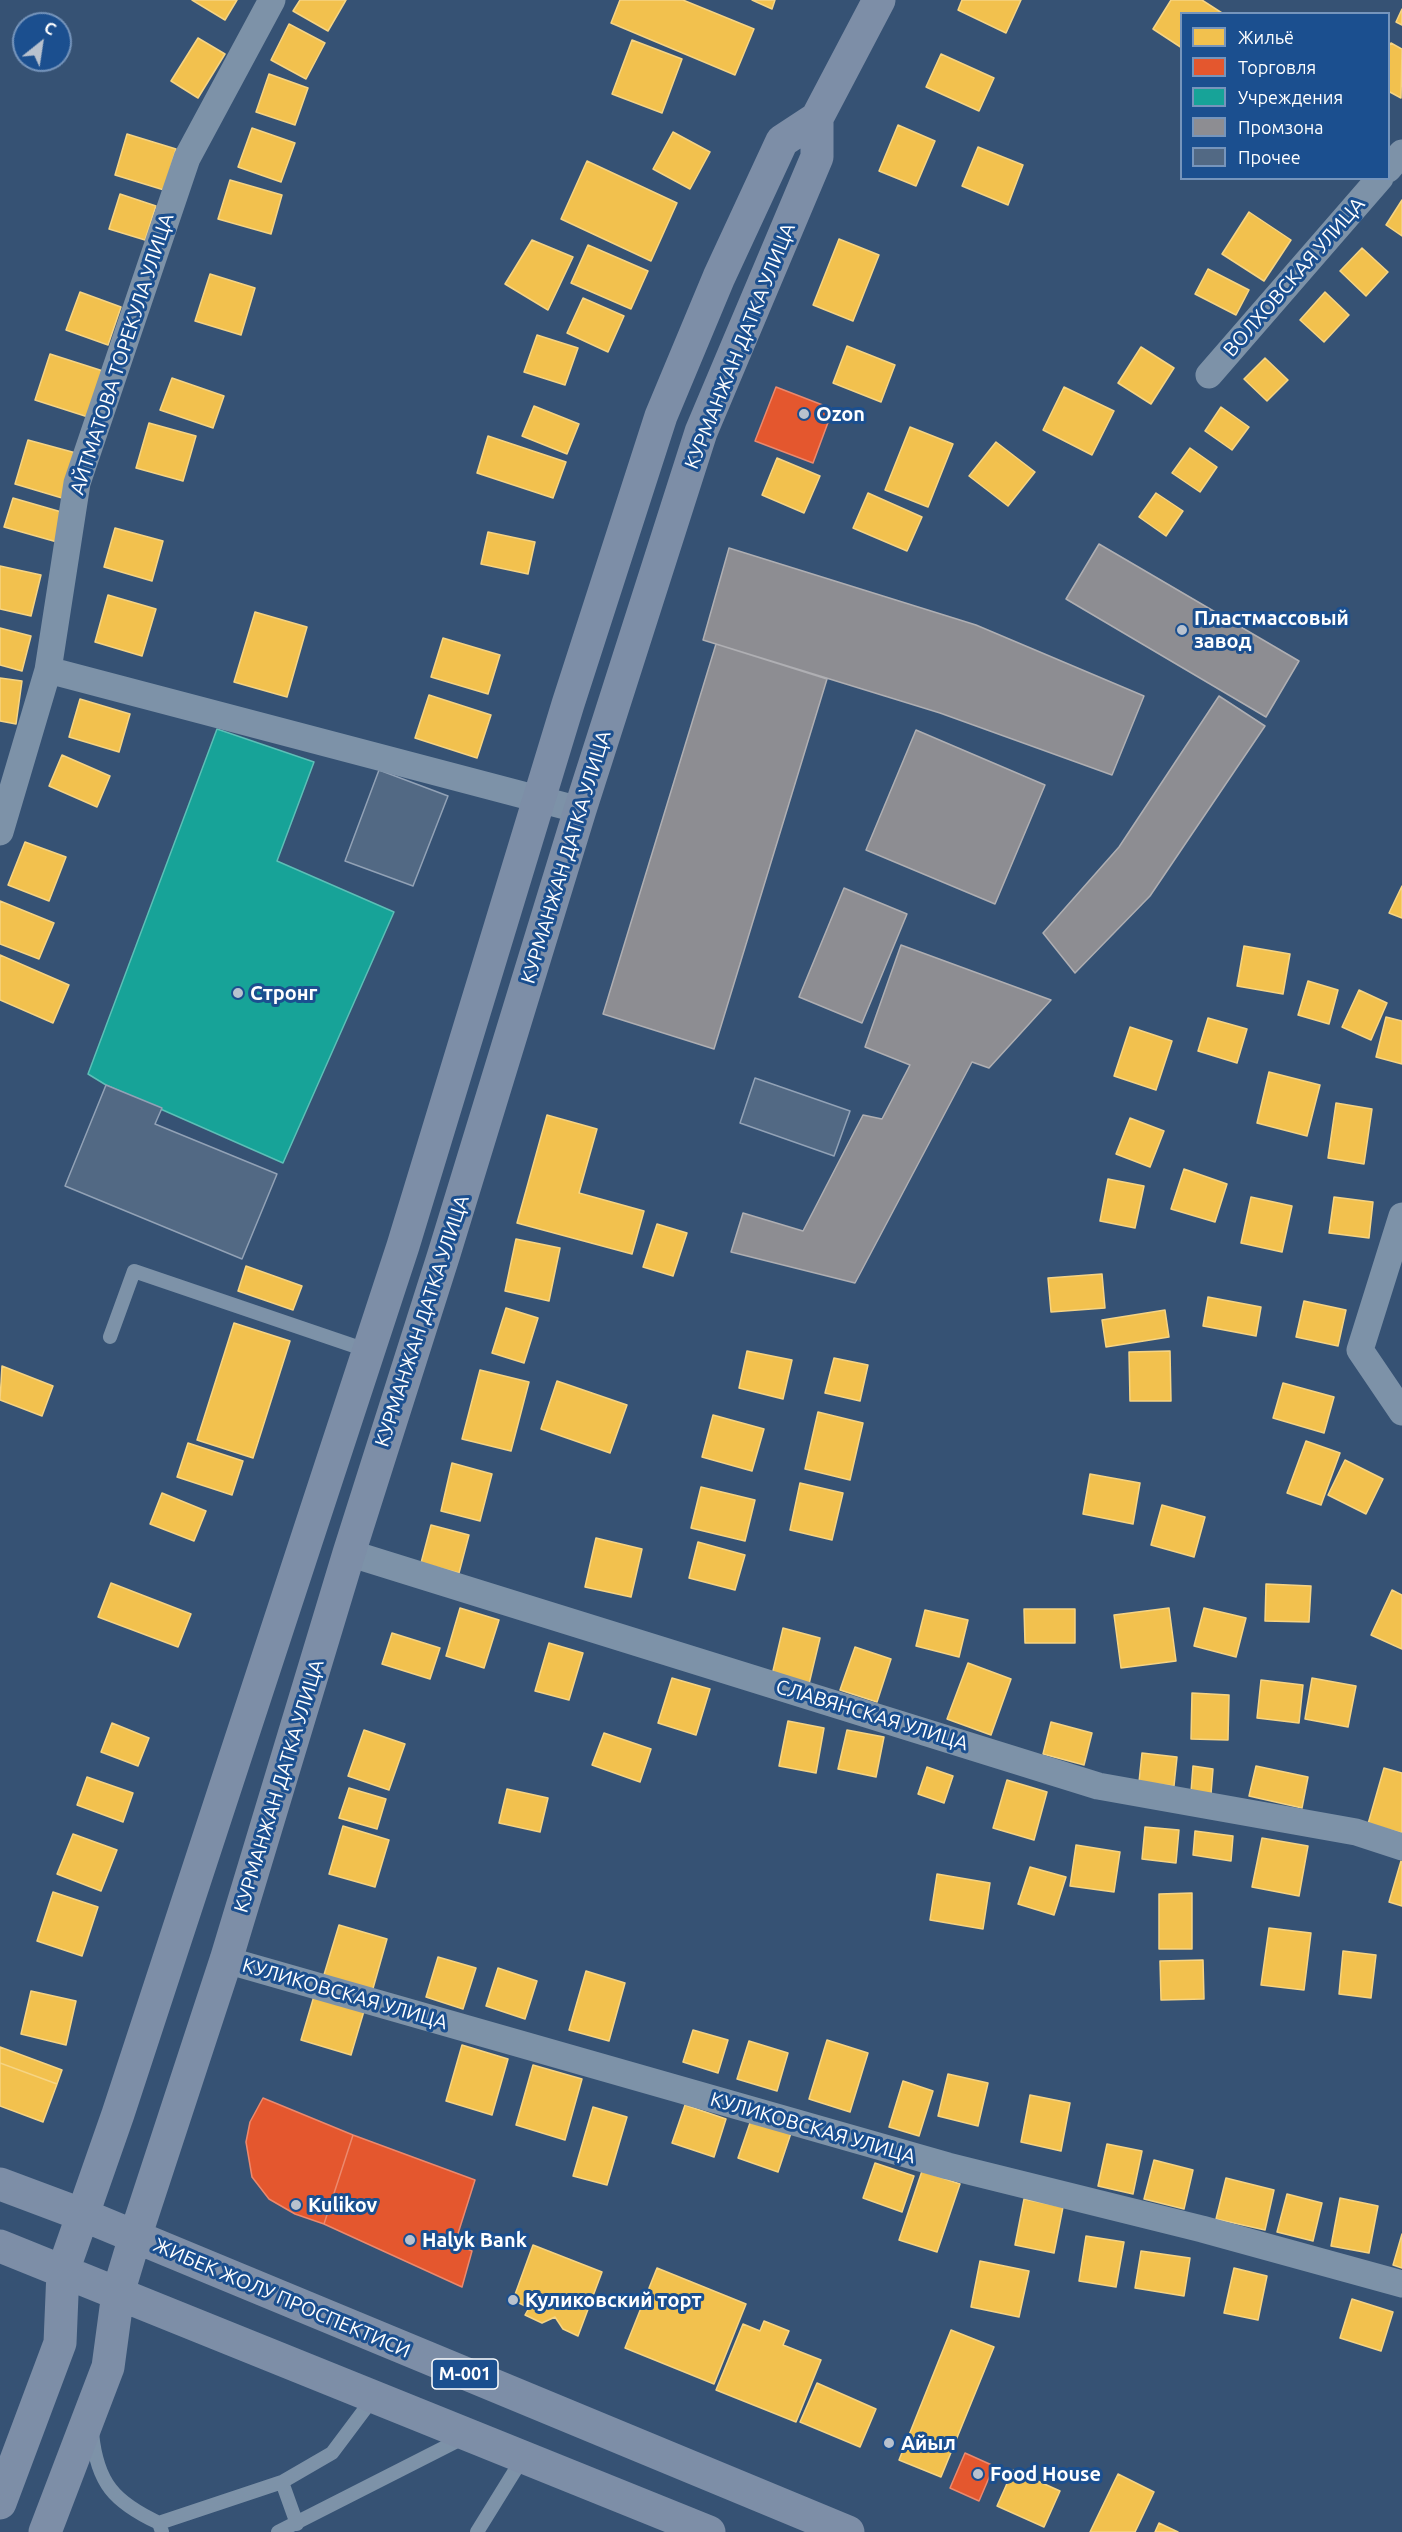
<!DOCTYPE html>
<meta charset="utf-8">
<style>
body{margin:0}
#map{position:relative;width:1402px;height:2532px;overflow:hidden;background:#365274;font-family:Ubuntu,sans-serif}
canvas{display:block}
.legend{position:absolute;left:1180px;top:12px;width:210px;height:168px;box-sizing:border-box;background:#1b4f8f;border:2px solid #7695bc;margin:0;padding:8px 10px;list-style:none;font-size:18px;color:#fff}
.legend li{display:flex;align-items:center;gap:12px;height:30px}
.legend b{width:30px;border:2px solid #7695bc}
.north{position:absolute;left:12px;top:12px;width:60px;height:60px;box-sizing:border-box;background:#1b4f8f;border:2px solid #7695bc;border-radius:50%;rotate:30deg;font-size:16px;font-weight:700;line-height:24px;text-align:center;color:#fff}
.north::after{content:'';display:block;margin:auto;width:21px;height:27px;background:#b9c2ce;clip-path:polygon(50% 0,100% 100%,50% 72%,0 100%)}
</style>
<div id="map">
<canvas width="1402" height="2532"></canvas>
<ul class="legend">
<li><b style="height:16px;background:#f2c14e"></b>Жильё</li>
<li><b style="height:16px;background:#e4572e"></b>Торговля</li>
<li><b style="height:16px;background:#17a398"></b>Учреждения</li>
<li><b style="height:16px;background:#8d8d92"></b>Промзона</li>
<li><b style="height:16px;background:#526984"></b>Прочее</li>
</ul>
<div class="north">С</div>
</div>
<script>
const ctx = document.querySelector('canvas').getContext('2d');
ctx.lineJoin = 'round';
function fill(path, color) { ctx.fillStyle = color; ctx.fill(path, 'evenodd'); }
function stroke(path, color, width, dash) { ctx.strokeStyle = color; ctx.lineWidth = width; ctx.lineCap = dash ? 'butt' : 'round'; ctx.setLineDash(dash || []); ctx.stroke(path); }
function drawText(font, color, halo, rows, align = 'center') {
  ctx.font = font + ' Ubuntu,sans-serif'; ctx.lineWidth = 6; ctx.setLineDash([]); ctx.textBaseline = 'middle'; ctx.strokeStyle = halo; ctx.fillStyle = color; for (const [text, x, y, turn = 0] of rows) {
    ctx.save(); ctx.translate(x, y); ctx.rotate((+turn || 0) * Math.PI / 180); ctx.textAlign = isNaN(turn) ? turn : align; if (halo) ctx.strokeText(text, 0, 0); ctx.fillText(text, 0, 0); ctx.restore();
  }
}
const homes = new Path2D(`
 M192 0H237L225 20Z
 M300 0H346L328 31 293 11Z
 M620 0H683L754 29 735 75 611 23Z
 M752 0H775L772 9Z
 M962 0H1021L1006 33 958 10Z
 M1171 0H1202L1222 13 1182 14V48L1153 29Z
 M1402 9V25L1396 22Z
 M289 24 325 43 306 79 271 60Z
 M198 38 225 54 198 98 171 81Z
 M632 40 682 59 662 113 612 94Z
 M1391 43 1402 49 1401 98 1388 91V47Z
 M941 54 994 78 979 111 926 87Z
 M269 74 308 88 295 125 256 112Z
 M898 125 935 141 916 186 879 171Z
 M252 128 295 143 281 182 238 167Z
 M673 132 710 152 690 189 653 169Z
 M127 134 176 149 164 190 115 175Z
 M978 147 1023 165 1008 205 962 186Z
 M587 161 677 203 651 261 561 219Z
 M230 180 282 195 271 234 218 219Z
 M120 194 156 206 145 240 109 229Z
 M1402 200V236L1386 225Z
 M1249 212 1291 240 1264 281 1222 254Z
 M839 239 879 255 853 321 813 305Z
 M532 240 573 257 548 310 505 284Z
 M588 245 648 271 631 309 571 283Z
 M1362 248 1388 272 1366 296 1340 271Z
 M1208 269 1249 290 1236 315 1195 294Z
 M210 274 255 288 241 335 195 321Z
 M80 292 121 307 108 345 66 330Z
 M1325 292 1349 315 1324 342 1300 320Z
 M583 298 624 316 608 352 567 333Z
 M537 335 578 348 565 385 524 372Z
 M847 346 895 365 881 402 833 383Z
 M1141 347 1174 368 1151 404 1118 383Z
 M50 354 103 371 88 417 35 400Z
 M1265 358 1288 380 1267 401 1244 379Z
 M172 378 224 396 213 428 160 410Z
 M1064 387 1114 411 1092 455 1043 430Z
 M534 406 579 424 567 454 522 436Z
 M1221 407 1249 427 1232 450 1205 431Z
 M149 423 196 436 183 481 136 468Z
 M910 427 953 444 928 507 885 490Z
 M488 436 566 462 553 498 477 473Z
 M28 440 76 453 62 498 15 484Z
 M996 442 1035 472 1008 506 969 476Z
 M1190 448 1217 467 1200 492 1172 473Z
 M777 458 820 476 804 513 762 495Z
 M868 493 922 517 907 551 853 528Z
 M1156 493 1183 511 1166 536 1139 517Z
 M13 498 65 513 57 542 4 527Z
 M115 528 163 541 152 581 104 567Z
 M488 532 535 542 528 574 481 564Z
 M0 566 41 575 31 616 0 609Z
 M108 595 156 609 142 656 95 642Z
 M255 612 307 627 287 697 234 682Z
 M0 628 31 636 22 671 0 665Z
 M443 638 500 655 488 694 431 677Z
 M0 678 22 681 16 724 0 721Z
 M429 695 491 715 477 758 415 738Z
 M80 699 130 714 119 752 69 737Z
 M62 755 110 776 97 807 49 786Z
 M25 842 66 857 49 901 8 885Z
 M1402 886V918L1389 913Z
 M0 901 54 923 39 959 0 944Z
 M1244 946 1290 954 1283 994 1237 986Z
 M0 955 69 985 53 1023 0 1000Z
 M1308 981 1338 990 1329 1024 1298 1015Z
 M1359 990 1387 1003 1371 1040 1342 1027Z
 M1386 1017 1402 1021V1064L1376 1057Z
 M1208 1018 1247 1029 1237 1063 1198 1051Z
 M1130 1027 1172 1041 1156 1090 1114 1076Z
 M1269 1072 1320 1085 1307 1136 1257 1123Z
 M1336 1103 1372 1109 1364 1164 1328 1158Z
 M547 1115 597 1129 579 1193 644 1211 632 1254 517 1223Z
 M1130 1118 1164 1131 1150 1167 1116 1154Z
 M1184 1169 1227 1184 1215 1222 1171 1209Z
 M1108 1179 1144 1186 1135 1228 1100 1221Z
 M1251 1197 1292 1206 1282 1252 1241 1243Z
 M1334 1197 1373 1202 1369 1238 1329 1233Z
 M657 1224 687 1233 673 1276 643 1267Z
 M516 1239 560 1248 549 1301 505 1291Z
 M246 1266 302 1286 293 1310 238 1291Z
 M1102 1274 1105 1308 1051 1312 1048 1278Z
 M1208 1297 1261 1307 1256 1336 1203 1326Z
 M1304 1301 1346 1310 1338 1346 1296 1337Z
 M506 1308 538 1318 524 1363 492 1353Z
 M1165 1310 1169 1337 1106 1347 1102 1320Z
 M234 1323 290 1341 253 1458 197 1440Z
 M747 1351 792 1360 783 1399 739 1388Z
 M1170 1351 1171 1401H1130L1129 1352Z
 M834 1358 868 1365 860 1401 825 1393Z
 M2 1366 53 1386 42 1416 0 1400Z
 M480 1370 529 1382 511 1451 462 1439Z
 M557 1381 627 1405 610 1453 541 1429Z
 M1283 1383 1334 1397 1324 1433 1273 1418Z
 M818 1412 863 1423 850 1480 805 1469Z
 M713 1415 764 1429 752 1471 702 1457Z
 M1306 1441 1340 1453 1321 1505 1287 1493Z
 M188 1443 243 1461 232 1495 177 1477Z
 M1345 1460 1383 1479 1366 1514 1328 1495Z
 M452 1463 492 1474 480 1521 441 1511Z
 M1090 1474 1140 1483 1133 1524 1083 1514Z
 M800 1483 843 1493 832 1540 790 1530Z
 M701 1487 755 1500 745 1541 691 1528Z
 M162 1493 206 1511 194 1541 150 1524Z
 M1162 1505 1205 1517 1194 1557 1151 1545Z
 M431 1525 469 1535 459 1573 421 1563Z
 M596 1538 642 1549 631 1597 585 1587Z
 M698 1542 745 1555 735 1590 689 1578Z
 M111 1583 191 1614 178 1647 98 1617Z
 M1266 1584 1311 1586 1309 1622 1265 1621Z
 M1392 1590 1402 1595V1649L1371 1635Z
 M460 1608 499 1620 484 1668 446 1656Z
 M1169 1608 1176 1661 1121 1668 1114 1615Z
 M1204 1608 1246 1618 1236 1657 1194 1646Z
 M1024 1609H1075V1643H1025Z
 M925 1610 968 1620 959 1657 916 1646Z
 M783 1628 820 1638 809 1684 772 1675Z
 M392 1633 440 1648 430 1679 382 1664Z
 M549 1643 583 1653 569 1700 535 1691Z
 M855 1647 891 1659 877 1702 840 1690Z
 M968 1663 1011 1679 991 1735 947 1719Z
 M672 1678 710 1689 696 1735 658 1723Z
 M1312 1678 1356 1686 1348 1727 1305 1719Z
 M1261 1680 1303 1685 1299 1723 1257 1718Z
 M1192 1693 1229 1695 1228 1740 1191 1739Z
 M788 1721 824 1728 816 1773 779 1766Z
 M1051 1722 1092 1733 1084 1765 1043 1754Z
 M112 1723 149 1738 138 1766 101 1752Z
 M364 1730 405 1744 389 1790 348 1776Z
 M847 1730 884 1737 876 1777 838 1769Z
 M604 1733 651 1749 640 1782 592 1765Z
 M1142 1753 1177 1757 1174 1786 1139 1782Z
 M1193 1766 1213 1769 1211 1794 1191 1792Z
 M1256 1766 1308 1777 1302 1808 1249 1796Z
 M927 1767 953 1776 944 1803 918 1794Z
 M1384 1768 1402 1773V1833L1368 1824Z
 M87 1777 133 1793 123 1822 77 1805Z
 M1007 1780 1047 1792 1034 1840 993 1828Z
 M349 1788 386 1799 377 1829 339 1818Z
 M507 1789 548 1798 540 1832 499 1823Z
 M343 1826 389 1840 375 1887 329 1874Z
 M1145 1827 1179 1830 1176 1863 1142 1859Z
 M1195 1831 1233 1836 1231 1861 1193 1855Z
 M73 1834 117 1850 101 1891 57 1874Z
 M1262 1838 1308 1846 1299 1896 1252 1887Z
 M1076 1845 1120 1852 1114 1892 1070 1886Z
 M1401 1861 1402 1862V1906L1389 1902Z
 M1030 1867 1066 1877 1054 1915 1018 1904Z
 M937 1874 990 1883 983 1929 930 1920Z
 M53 1892 98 1907 82 1956 37 1941Z
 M1192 1893V1949H1159V1894Z
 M339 1925 387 1939 372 1992 323 1978Z
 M1269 1928 1311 1933 1304 1990 1261 1985Z
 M1343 1951 1376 1955 1371 1998 1339 1994Z
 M438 1957 476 1968 463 2009 426 1997Z
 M1203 1960 1204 1999 1161 2000 1160 1961Z
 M498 1968 537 1981 525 2019 486 2006Z
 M586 1971 625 1983 609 2041 569 2030Z
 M31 1991 76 2001 66 2045 21 2034Z
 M314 1996 364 2011 351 2055 301 2040Z
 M693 2030 728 2040 718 2073 683 2062Z
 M827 2040 868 2053 850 2112 809 2099Z
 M749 2041 788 2053 777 2091 737 2079Z
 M462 2045 508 2059 492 2115 446 2101Z
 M0 2047 62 2070 57 2084 0 2063Z
 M0 2063 57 2084 43 2122 0 2106Z
 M533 2065 582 2079 565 2140 516 2125Z
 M948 2074 988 2083 978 2126 938 2116Z
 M903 2081 933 2091 919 2136 889 2127Z
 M1030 2095 1070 2103 1061 2151 1021 2142Z
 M685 2105 726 2119 714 2157 672 2143Z
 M593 2107 627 2117 607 2185 573 2176Z
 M751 2120 791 2133 778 2172 738 2158Z
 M1107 2144 1142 2151 1133 2194 1098 2186Z
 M1154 2160 1193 2170 1184 2209 1144 2199Z
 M875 2163 914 2176 902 2212 863 2198Z
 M922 2171 960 2184 937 2252 899 2240Z
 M1226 2178 1274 2190 1265 2230 1216 2219Z
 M1287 2194 1322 2203 1313 2241 1277 2232Z
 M1340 2198 1378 2206 1369 2253 1331 2246Z
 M1024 2199 1063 2207 1054 2253 1015 2245Z
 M1402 2234V2268L1393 2265Z
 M1086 2236 1124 2242 1116 2287 1079 2281Z
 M533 2245 602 2272 578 2336 563 2329 555 2317 542 2323 525 2315 529 2308 513 2300Z
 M1141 2251 1190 2258 1184 2296 1135 2288Z
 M980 2261 1029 2271 1019 2317 971 2307Z
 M657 2268 746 2304 714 2384 625 2348Z
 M1234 2268 1267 2276 1258 2320 1224 2313Z
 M1352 2299 1393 2312 1381 2351 1340 2338Z
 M764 2321 789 2331 783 2345 821 2360 796 2422 716 2390 743 2324 760 2331Z
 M951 2330 994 2347 941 2477 899 2460Z
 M817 2383 876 2409 860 2447 800 2422Z
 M1013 2470 1060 2491 1044 2527 997 2506Z
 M1118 2474 1154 2492 1135 2532H1090Z
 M1159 2523 1178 2532H1155Z`);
fill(homes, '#f2c14e');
stroke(homes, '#f6d483', 1.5);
const shops = new Path2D(`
 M776 387 833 409 813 463 755 441Z
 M263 2098 353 2135 324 2224 295 2214 269 2199 252 2177 246 2142 250 2122Z
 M353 2135 475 2180 455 2243 472 2251 462 2287 324 2224Z
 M965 2453 994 2466 979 2501 950 2488Z`);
fill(shops, '#e4572e');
stroke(shops, '#ec896d', 1.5);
const public = new Path2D(`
 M217 729 314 762 277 861 394 912 283 1163 106 1085 88 1074Z`);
fill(public, '#17a398');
stroke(public, '#5dbfb7', 1.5);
const industry = new Path2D(`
 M1099 544 1299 661 1266 717 1066 599Z
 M729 548 976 625 1144 696 1112 775 940 713 703 640Z
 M716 644 827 679 714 1049 603 1014Z
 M1219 696 1265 726 1150 896 1075 973 1043 933 1119 847Z
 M916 730 1045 785 995 904 866 850Z
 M844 888 907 914 862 1023 799 997Z
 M901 945 1051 1000 989 1068 972 1062 855 1283 731 1252 743 1213 803 1231 863 1115 882 1119 910 1065 865 1047Z`);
fill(industry, '#8d8d92');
stroke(industry, '#afafb3', 1.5);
const building = new Path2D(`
 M379 770 448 796 413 886 345 861Z
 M755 1078 850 1111 834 1156 740 1123Z
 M106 1085 162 1108 155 1124 277 1174 242 1259 65 1186Z`);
fill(building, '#526984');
stroke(building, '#92a2b6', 1.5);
stroke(new Path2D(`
 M110 1337 134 1271 369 1351
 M92 2433C97 2483 114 2502 159 2523
 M282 2482 332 2453 374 2397
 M162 2532 159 2523 282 2482 297 2524
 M278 2532 463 2438
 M477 2532 524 2456`), '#7d92a8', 14);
stroke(new Path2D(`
 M1388 169 1402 153
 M1209 375 1380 178
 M48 670 580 810
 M0 832 48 670 77 483 187 158 272 0
 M1402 1216 1360 1350 1402 1412
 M349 1553 1098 1786 1356 1832 1402 1847
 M226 1960 948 2166 1202 2229 1402 2284`), '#7d92a8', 27);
stroke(new Path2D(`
 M0 2184 83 2215 848 2532
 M0 2246 709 2532
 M0 2503 60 2343 63 2271 118 2114 403 1246 568 704 661 416 719 277 782 141 817 118
 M45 2532 108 2367 118 2293 135 2237 226 1960 349 1553 444 1254 580 810 701 432 817 157V118L879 0`), '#7d8ea7', 33);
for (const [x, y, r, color] of [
 [804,414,6,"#b9c2ce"],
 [1182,630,6,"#b9c2ce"],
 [238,993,6,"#b9c2ce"],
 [296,2205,6,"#b9c2ce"],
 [410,2240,6,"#b9c2ce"],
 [513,2300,6,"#b9c2ce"],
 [889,2443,6,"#b9c2ce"],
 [978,2474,6,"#b9c2ce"]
]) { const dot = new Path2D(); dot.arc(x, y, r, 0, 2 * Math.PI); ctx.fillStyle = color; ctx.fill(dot); stroke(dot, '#1b4f8f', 2); }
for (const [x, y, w] of [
 [465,2374,66]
]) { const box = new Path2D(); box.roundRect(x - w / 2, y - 15, w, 30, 4.5); ctx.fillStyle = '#1b4f8f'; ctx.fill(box); stroke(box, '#fff', 1.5); }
drawText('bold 18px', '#fff', null, [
 ["М-001",465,2374]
]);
drawText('20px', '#fff', '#1b4f8f', [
 ["ВОЛХОВСКАЯ УЛИЦА",1294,277,-49],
 ["КУРМАНЖАН ДАТКА УЛИЦА",740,346,-68],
 ["АЙТМАТОВА ТОРЕКУЛА УЛИЦА",122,354,-72],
 ["КУРМАНЖАН ДАТКА УЛИЦА",566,857,-73],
 ["КУРМАНЖАН ДАТКА УЛИЦА",422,1321,-72],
 ["СЛАВЯНСКАЯ УЛИЦА",872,1715,17],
 ["КУРМАНЖАН ДАТКА УЛИЦА",279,1786,-73],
 ["КУЛИКОВСКАЯ УЛИЦА",345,1994,16],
 ["КУЛИКОВСКАЯ УЛИЦА",813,2128,16],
 ["ЖИБЕК ЖОЛУ ПРОСПЕКТИСИ",282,2298,23]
]);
drawText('bold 20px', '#fff', '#1b4f8f', [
 ["Ozon",816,414],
 ["Пластмассовый",1194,618],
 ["завод",1194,641],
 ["Стронг",250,993],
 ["Kulikov",308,2205],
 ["Halyk Bank",422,2240],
 ["Куликовский торт",525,2300],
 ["Айыл",901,2443],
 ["Food House",990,2474]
], 'left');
</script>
